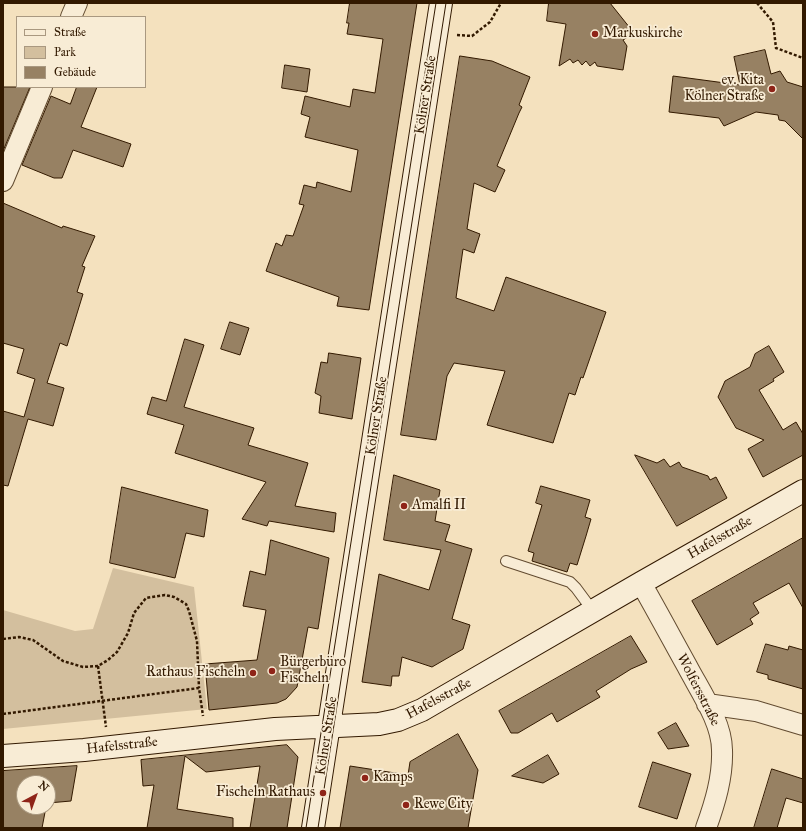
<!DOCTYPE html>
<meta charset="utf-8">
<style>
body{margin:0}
#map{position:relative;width:806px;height:831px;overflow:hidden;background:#f4e1be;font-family:"IM FELL Great Primer",serif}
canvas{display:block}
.frame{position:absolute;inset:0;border:4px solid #321900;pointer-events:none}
.legend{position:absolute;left:16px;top:16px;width:130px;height:72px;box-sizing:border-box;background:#f8ecd5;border:1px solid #a99880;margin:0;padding:5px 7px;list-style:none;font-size:12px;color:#321900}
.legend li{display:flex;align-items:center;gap:8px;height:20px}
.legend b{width:20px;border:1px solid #a99880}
.north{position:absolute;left:16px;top:775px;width:40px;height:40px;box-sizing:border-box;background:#f8ecd5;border:1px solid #a99880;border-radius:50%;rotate:41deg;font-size:11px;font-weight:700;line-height:16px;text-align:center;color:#321900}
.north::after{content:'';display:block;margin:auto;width:14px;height:18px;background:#8f2418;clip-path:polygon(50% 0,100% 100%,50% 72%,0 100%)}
</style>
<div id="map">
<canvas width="806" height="831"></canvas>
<div class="frame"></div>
<ul class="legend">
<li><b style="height:5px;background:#f8ecd5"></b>Straße</li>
<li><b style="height:11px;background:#d3bf9e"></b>Park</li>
<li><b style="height:11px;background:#978163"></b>Gebäude</li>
</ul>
<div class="north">N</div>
</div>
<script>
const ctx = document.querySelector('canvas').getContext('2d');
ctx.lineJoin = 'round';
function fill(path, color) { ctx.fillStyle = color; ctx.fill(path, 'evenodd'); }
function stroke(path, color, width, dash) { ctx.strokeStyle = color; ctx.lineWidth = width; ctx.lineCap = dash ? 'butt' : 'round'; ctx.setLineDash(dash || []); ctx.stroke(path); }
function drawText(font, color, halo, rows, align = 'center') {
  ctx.font = font + ' "IM FELL Great Primer",serif'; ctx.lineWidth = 3.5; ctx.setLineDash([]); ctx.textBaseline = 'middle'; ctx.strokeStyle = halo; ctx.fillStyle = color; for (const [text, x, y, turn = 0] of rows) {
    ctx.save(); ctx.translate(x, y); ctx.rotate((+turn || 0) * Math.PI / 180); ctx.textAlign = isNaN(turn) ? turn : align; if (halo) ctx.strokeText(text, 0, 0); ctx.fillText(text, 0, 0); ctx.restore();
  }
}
fill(new Path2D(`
 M113 568 194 587 207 709 3 729V610L75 631 93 629Z`), '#d3bf9e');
const building = new Path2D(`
 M350 3H417L369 310 337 306 339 297 266 271 276 243 282 246 286 235 293 236 304 205 299 204 304 185 316 188 317 182 351 192 358 150 305 137 310 117 301 114 305 96 350 107 353 89 375 93 383 39 347 34 349 23H347Z
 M549 3H610L630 28 625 32 628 37 623 40 627 46 623 70 597 66 595 62 590 66 586 61 582 65 578 60 573 63 570 59 559 66 566 24 547 21Z
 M765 50 771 74 780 71 787 82 803 87V139L785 121 779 120 778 115 756 112 724 126 719 118 669 112 673 76 740 85 734 57Z
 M460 56 492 61 530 77 519 105 522 107 519 113 497 166 505 170 495 192 474 183 467 229 480 234 474 253 463 249 456 298 494 311 506 277 606 312 583 378 581 377 575 395 569 393 553 443 487 425 505 371 454 363 447 376 436 440 401 435Z
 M285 65 310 69 307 92 282 88Z
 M3 87H30L3 151Z
 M77 87H97L81 127 131 144 123 167 73 150 62 178H54L22 165 51 96 70 104Z
 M3 203 62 228 63 226 95 236 82 266 85 267 77 292 83 294 67 346 60 343 47 383 64 388 53 426 28 419 8 486 3 485V411L24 417 35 379 17 373 24 349 3 343Z
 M230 322 249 328 240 355 221 349Z
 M185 339 204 345 184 407 254 428 248 445 308 463 295 506 336 513 334 532 269 521 267 526 242 519 266 482 175 453 184 425 147 414 152 397 166 401Z
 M769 346 784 372 773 379 774 381 759 390 783 430 796 422 803 434V455L763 477 748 449 764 440 736 428 718 397 725 381 750 367 755 354Z
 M329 353 361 358 352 419 319 413 321 396 315 393 321 362 327 363Z
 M635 455 657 463 664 459 670 467 679 462 682 467 708 476 710 480 716 477 727 498 677 526Z
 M394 475 440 490 435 521 450 525 445 541 472 549 452 619 470 625 463 649 432 667 402 657 399 676H392L391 686 362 682 379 574 429 590 441 550 384 540Z
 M541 486 590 500 585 517 591 519 586 536 577 565 570 563 567 572 532 561 534 553 528 551 542 505 536 503Z
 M122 487 208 510 204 537 186 533 175 578 110 563Z
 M803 538V608L789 583 753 603 759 613 750 619 753 624 717 645 692 601Z
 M271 540 329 558 318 629 308 627 297 687 286 699 277 703 209 710 205 664 257 660 266 610 243 606 250 571 265 575Z
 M631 636 647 662 631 669 596 691 600 697 557 722 552 713 518 733H511L499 711Z
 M766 644 788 650 789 646 803 650V689L768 679V675L757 672Z
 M676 723 689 746 668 749 658 733Z
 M458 734 478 770 468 828H340L350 766 408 775 410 762Z
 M287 745 298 757 287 828H250L260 766 206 772 185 756 177 809 233 818V828H147L154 785 143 786 141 760Z
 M548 755 559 774 543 783 512 776Z
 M653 762 691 774 677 819 639 807Z
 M77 766 71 801 48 803V783H24V807H46L42 828H3V771Z
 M772 769 803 779V803L786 798 777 828H754Z`);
fill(building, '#978163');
stroke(building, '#321900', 1);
const lane = new Path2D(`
 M506 561 570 582 576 588 593 611`);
const street = new Path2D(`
 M71 17 77 3
 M3 181 42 87
 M641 583C657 611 672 639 687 666 700 691 722 722 722 750 723 777 715 803 706 828
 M707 704 756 711 803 725`);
const secondary = new Path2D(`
 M3 756 84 750 275 729 379 724 398 720 422 710 446 696 641 583 803 491
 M313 828 441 3`);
stroke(lane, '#624b30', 12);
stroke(street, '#624b30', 22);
stroke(secondary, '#321900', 24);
stroke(new Path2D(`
 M757 3 773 22 776 48 803 58
 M457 35 472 36 490 22 501 3
 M3 639 19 637 33 640 63 661 83 667 98 666 108 660 117 652 128 633 134 613 146 598 165 595 174 597 186 604 189 611 197 641 199 688
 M98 666 106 727
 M3 714 199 688 203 716`), '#321900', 2.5, [3, 2]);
stroke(lane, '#f8ecd5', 10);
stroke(street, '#f8ecd5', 20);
stroke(secondary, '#f8ecd5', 22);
stroke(new Path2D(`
 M306 828 436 3
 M318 828 446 3`), '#321900', 1);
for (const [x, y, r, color] of [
 [595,34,4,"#8f2418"],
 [772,89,4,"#8f2418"],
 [404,506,4,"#8f2418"],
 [272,671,4,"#8f2418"],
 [253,673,4,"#8f2418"],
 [365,778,4,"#8f2418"],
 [323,793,4,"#8f2418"],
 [406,805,4,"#8f2418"]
]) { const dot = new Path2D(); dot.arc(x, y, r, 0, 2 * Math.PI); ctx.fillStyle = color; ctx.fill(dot); stroke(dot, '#f8ecd5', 1.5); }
drawText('14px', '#321900', '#f8ecd5', [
 ["Markuskirche",603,34],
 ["ev. Kita",764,81,"right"],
 ["Kölner Straße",764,97,"right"],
 ["Amalfi II",412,506],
 ["Bürgerbüro",280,663],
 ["Fischeln",280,679],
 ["Rathaus Fischeln",245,673,"right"],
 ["Kamps",373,778],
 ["Fischeln Rathaus",315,793,"right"],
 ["Rewe City",414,805]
], 'left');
drawText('14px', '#321900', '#f8ecd5', [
 ["Kölner Straße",426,95,-81],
 ["Kölner Straße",377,416,-81],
 ["Hafelsstraße",720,538,-30],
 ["Wolfersstraße",698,690,63],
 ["Hafelsstraße",439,699,-28],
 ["Kölner Straße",327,736,-81],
 ["Hafelsstraße",122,746,-6]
]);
</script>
